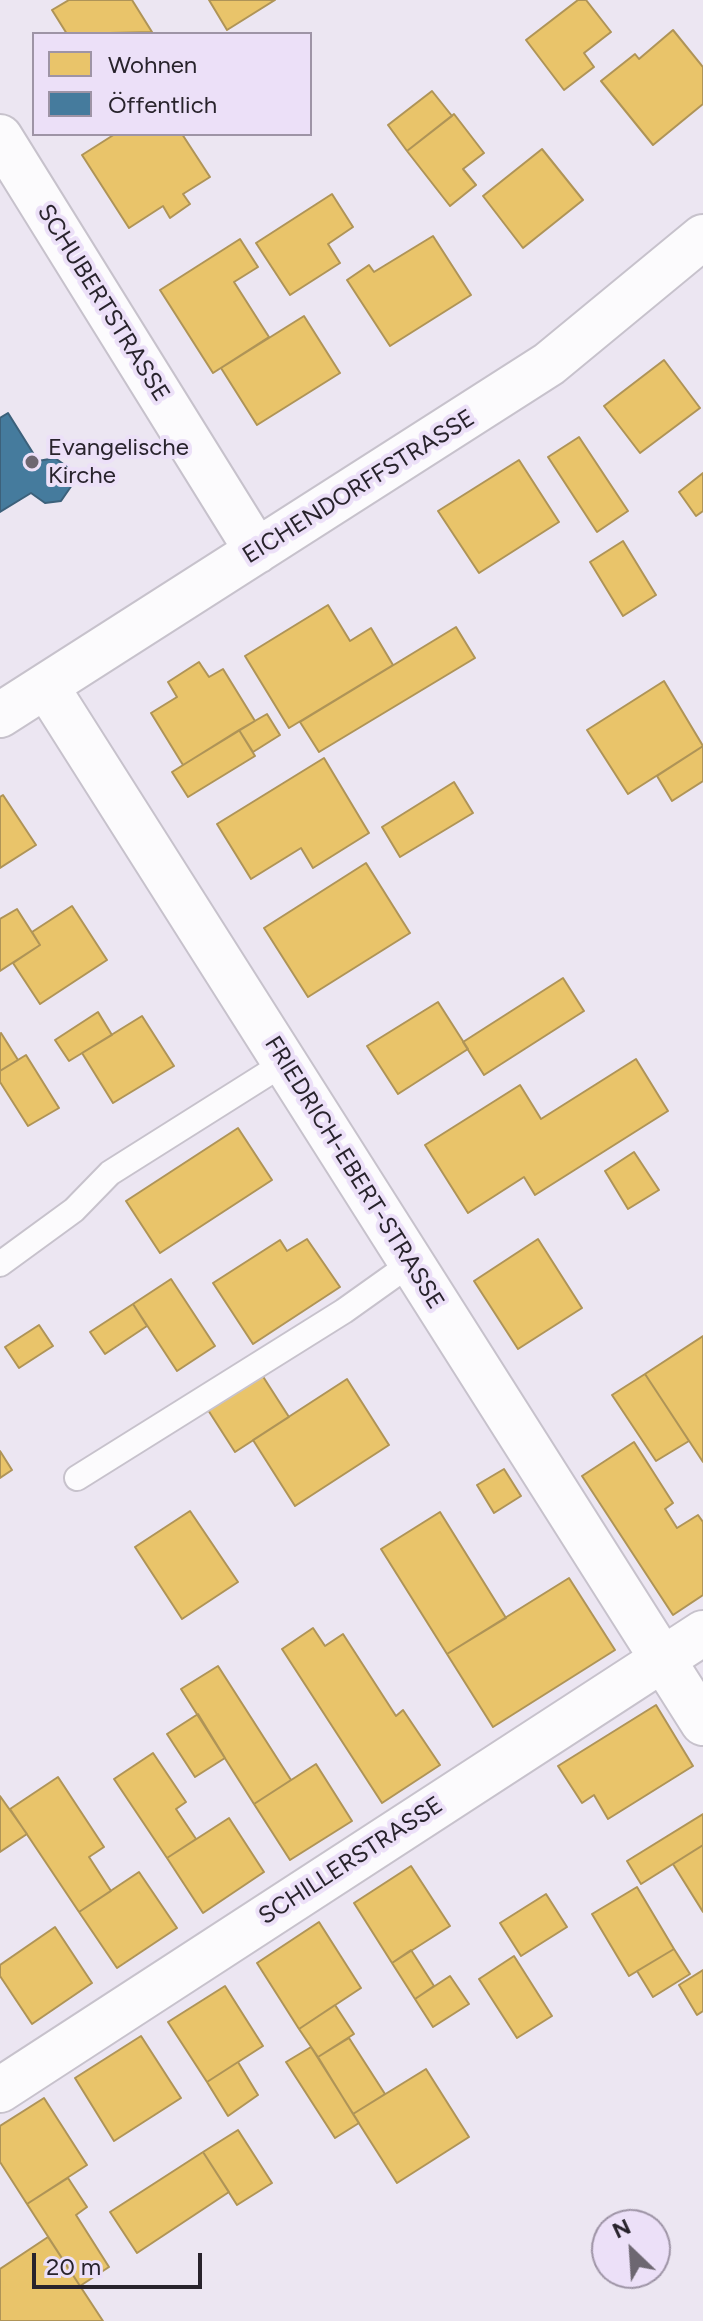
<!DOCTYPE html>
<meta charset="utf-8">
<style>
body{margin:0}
#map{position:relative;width:703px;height:2321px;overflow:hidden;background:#ece6f2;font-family:Figtree,sans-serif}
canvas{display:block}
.legend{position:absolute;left:32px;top:32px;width:280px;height:104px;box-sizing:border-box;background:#ece0f8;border:2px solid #9e94a6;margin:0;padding:10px 14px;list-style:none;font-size:24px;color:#28232c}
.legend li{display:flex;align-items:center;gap:16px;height:40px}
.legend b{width:40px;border:2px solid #9e94a6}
.north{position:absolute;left:591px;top:2209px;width:80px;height:80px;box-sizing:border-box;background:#ece0f8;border:2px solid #9e94a6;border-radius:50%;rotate:335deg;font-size:22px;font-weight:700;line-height:32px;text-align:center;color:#28232c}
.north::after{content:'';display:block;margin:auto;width:28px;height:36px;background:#6d6771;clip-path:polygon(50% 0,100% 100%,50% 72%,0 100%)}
.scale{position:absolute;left:32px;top:2253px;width:170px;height:36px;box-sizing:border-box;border:4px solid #28232c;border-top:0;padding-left:10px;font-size:24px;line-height:28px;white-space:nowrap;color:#28232c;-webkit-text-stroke:6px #ece0f8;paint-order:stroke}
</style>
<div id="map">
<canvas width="703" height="2321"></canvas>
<ul class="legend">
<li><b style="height:22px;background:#e9c46a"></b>Wohnen</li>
<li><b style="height:22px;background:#457b9d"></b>Öffentlich</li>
</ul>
<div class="north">N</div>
<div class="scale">20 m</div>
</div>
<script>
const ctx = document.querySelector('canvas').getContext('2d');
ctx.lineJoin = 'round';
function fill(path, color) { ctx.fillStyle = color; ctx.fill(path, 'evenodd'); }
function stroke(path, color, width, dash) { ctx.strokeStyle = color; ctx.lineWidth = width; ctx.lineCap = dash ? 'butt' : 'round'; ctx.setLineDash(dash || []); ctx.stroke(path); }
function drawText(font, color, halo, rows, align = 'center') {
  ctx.font = font + ' Figtree,sans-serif'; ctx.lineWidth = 8; ctx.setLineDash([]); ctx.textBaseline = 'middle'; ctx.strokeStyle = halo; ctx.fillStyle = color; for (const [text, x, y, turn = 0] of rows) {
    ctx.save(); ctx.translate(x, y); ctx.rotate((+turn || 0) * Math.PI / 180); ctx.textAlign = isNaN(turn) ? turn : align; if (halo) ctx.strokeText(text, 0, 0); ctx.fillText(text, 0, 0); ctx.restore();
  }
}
const homes = new Path2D(`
 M69 0H132L152 32 67 34 52 10Z
 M209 0H275L227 30Z
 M578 0H586L611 32 584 53 594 67 564 90 526 40Z
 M673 30 703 67V104L653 145 601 81 635 54 639 59Z
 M432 91 452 116 407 151 388 125Z
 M454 114 484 153 463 169 476 185 450 206 407 151Z
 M115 134H182L210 177 183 194 190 204 170 218 163 206 129 228 82 155Z
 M542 149 583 200 523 248 483 196Z
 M332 194 353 227 328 244 340 263 290 295 256 243Z
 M433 236 471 295 390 346 347 280 369 265 374 272Z
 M240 239 258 267 234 282 269 337 213 373 160 290Z
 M304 316 340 373 257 425 221 368Z
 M664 360 700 408 640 453 604 406Z
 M579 437 628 511 597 532 548 457Z
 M519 460 559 522 479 573 438 511Z
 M703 473V511L696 516 679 492Z
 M623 541 656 595 623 616 590 562Z
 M328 605 350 641 371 628 393 665 289 728 245 656Z
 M456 627 475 658 319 752 300 722Z
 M199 662 209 677 223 669 255 721 183 765 151 713 177 697 168 682Z
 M664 681 703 746 628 794 587 730Z
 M267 714 280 735 253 752 239 730Z
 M239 730 255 756 188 797 172 772Z
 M703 746V781L672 801 657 776Z
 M324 758 369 833 313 868 301 848 251 879 217 824Z
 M454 782 473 813 400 857 382 827Z
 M3 795 36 845 0 868V797Z
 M366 863 410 933 308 997 264 928Z
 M72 906 107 960 40 1004 13 963 40 945 32 932Z
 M17 909 40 945 0 971V919Z
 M563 978 584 1011 484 1075 463 1042Z
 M438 1002 468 1049 398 1094 367 1046Z
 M98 1012 112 1035 69 1061 55 1040Z
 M142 1016 174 1066 113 1103 82 1053Z
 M1 1033 18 1060 0 1071V1034Z
 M26 1055 59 1108 28 1126 0 1082V1071Z
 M636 1059 668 1111 535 1195 524 1177 468 1213 425 1145 520 1085 541 1119Z
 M238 1128 272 1180 160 1253 126 1201Z
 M634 1152 659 1190 628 1209 605 1171Z
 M307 1239 340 1287 253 1344 213 1283 280 1240 287 1251Z
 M538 1239 582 1308 518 1349 474 1281Z
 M171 1279 215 1346 177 1371 133 1304Z
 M133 1304 147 1326 105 1354 90 1332Z
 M39 1325 53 1346 19 1368 5 1347Z
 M703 1336V1462L645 1374Z
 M645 1374 689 1441 656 1461 612 1395Z
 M262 1375 289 1417 235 1452 208 1410Z
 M347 1379 389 1445 295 1506 253 1440Z
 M634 1442 673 1503 665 1509 677 1528 698 1515 703 1522V1595L673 1615 582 1476Z
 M0 1451 12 1470 0 1478Z
 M504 1469 521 1496 494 1513 477 1485Z
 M190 1511 238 1582 182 1619 135 1547Z
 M440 1512 506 1618 447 1654 381 1549Z
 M569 1578 615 1650 493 1727 447 1654Z
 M313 1628 325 1646 343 1634 396 1716 403 1710 440 1765 382 1803 282 1649Z
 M218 1666 291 1780 254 1804 181 1689Z
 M656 1705 693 1766 608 1819 594 1795 582 1803 558 1766Z
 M198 1714 225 1758 195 1777 167 1734Z
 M153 1753 186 1802 176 1809 196 1839 167 1858 114 1779Z
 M316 1764 352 1821 290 1860 254 1804Z
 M58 1777 104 1847 89 1857 111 1891 79 1912 10 1809Z
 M0 1796 27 1834 0 1852Z
 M703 1814V1845L641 1884 627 1861Z
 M229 1818 264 1872 203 1913 167 1858Z
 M703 1845V1912L673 1864Z
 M411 1866 450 1926 392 1963 354 1903Z
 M139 1872 177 1928 117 1968 79 1912Z
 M637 1887 674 1949 629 1976 592 1914Z
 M546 1894 567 1927 521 1956 500 1923Z
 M319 1922 361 1988 299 2029 257 1963Z
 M55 1927 92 1983 32 2024 0 1976V1965Z
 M674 1949 690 1974 653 1997 637 1971Z
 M411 1950 434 1986 415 1999 392 1963Z
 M514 1956 552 2016 517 2038 479 1979Z
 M703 1970V2011L697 2015 679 1985Z
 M450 1976 469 2004 433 2027 415 1999Z
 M225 1986 263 2046 207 2082 168 2022Z
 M335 2005 354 2034 318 2057 299 2029Z
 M141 2036 181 2098 114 2141 75 2078Z
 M349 2038 385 2094 353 2114 318 2057Z
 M311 2047 359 2123 335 2138 286 2062Z
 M238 2062 258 2095 228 2116 207 2082Z
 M426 2069 469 2137 397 2183 353 2114Z
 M44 2098 87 2165 27 2204 0 2162V2126Z
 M238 2130 272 2183 237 2205 203 2152Z
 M203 2152 229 2192 137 2253 110 2212Z
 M68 2178 87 2207 76 2215 109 2267 80 2286 27 2204Z
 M48 2237 80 2286 103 2321H0V2269Z`);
fill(homes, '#e9c46a');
stroke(homes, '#af9457', 2);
const public = new Path2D(`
 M8 413 38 461 55 458 69 468 72 485 61 501 45 503 31 493 0 512V418Z`);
fill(public, '#457b9d');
stroke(public, '#3c617b', 2);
const lane = new Path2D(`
 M0 1264 74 1210 110 1173 286 1062
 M77 1478 344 1311 410 1264`);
const street = new Path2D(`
 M0 137 257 551
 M46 686 703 1723
 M0 715 549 364 703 237
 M0 2090 703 1633`);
stroke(lane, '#c7c2cc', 28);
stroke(street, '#c7c2cc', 48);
stroke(lane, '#fcfbfd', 24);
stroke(street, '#fcfbfd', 44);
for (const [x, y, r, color] of [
 [32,462,8,"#6d6771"]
]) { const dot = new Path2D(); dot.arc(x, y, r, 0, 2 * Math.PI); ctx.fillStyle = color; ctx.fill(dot); stroke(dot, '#ece0f8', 3); }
drawText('24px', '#28232c', '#ece0f8', [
 ["SCHUBERTSTRASSE",103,303,58],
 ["EICHENDORFFSTRASSE",359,487,-32],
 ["FRIEDRICH-EBERT-STRASSE",354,1173,58],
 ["SCHILLERSTRASSE",351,1861,-33]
]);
drawText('24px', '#28232c', '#ece0f8', [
 ["Evangelische",48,448],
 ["Kirche",48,476]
], 'left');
</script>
